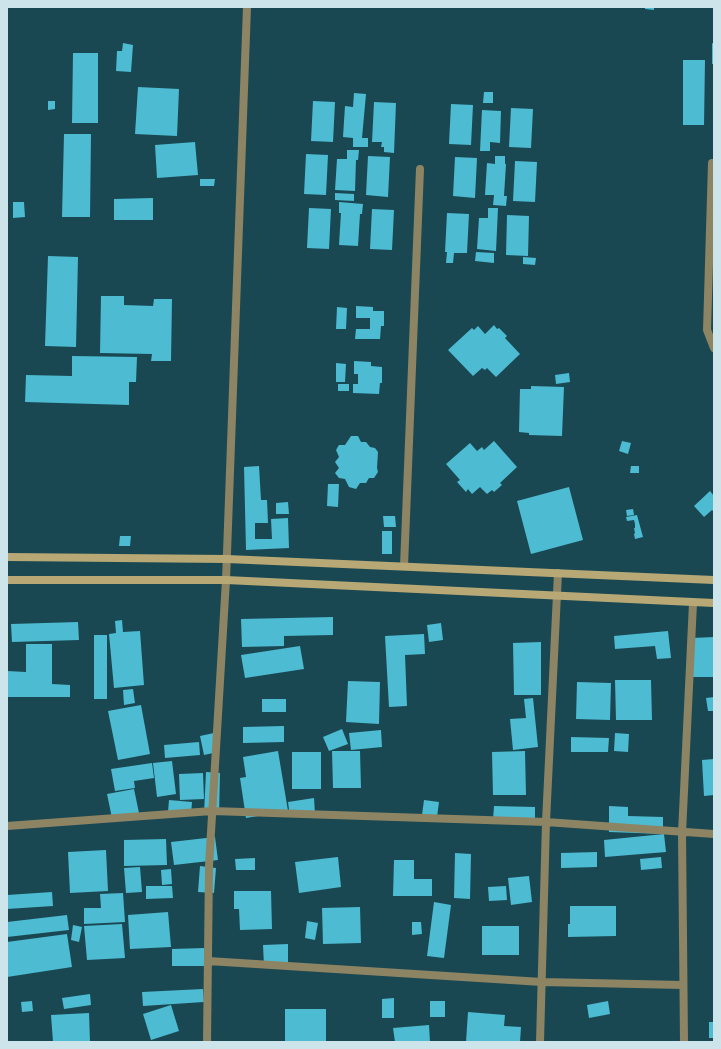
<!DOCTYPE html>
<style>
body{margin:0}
#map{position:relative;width:721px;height:1049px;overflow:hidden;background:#1a4852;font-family:Rubik,sans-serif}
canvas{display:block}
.frame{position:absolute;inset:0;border:8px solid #cde4ea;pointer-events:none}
</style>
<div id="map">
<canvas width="721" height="1049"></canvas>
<div class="frame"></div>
</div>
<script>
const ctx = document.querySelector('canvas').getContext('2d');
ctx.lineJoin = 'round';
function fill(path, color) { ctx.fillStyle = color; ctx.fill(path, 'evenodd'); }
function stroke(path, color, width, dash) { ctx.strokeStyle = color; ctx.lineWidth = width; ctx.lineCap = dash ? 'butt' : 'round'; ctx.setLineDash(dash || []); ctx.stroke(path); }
fill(new Path2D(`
 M645 7H654V10L645 9Z
 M123 43 133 45 131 72 116 71 117 51H122Z
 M712 43 714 44V64H712Z
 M73 53H98V123H72Z
 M683 60H705L704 125H683Z
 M138 87 179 89 177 136 135 134Z
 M484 92H493V103H483Z
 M354 93 366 94 362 138H368V147H353V138L343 137 345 106 353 107Z
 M48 101H55V109L48 110Z
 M313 101 335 102 333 142 311 141Z
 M374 102 396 103 394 153 384 152V147H381L382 142H372Z
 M451 104 473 105 471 145 449 144Z
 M511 108 533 109 531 148 509 147Z
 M482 110 501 111 500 143 490 142V151H480Z
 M64 134H91L90 217H62Z
 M195 142 198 175 157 178 155 145Z
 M347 150H359L358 160H356L355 191 335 190 337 159H347Z
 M306 154 328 155 326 195 304 194Z
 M368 156 390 157 388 197 366 195Z
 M495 156H505V164H506L504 196H507L506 206 493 205 494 195H485L487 163 495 164Z
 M455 157 477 158 475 198 453 196Z
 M515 161 537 162 535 202 513 201Z
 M200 179H215L214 186H200Z
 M335 193 354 194V201L335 200Z
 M153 198V220H114V199Z
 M13 202H24L25 217 13 218Z
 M339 202 363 204 362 214H360L358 246 339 245 341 213H339Z
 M309 208 331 209 329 249 307 248Z
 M488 208H498L496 251 477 249 479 218H488Z
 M372 209 394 210 392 250 370 249Z
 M447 213 469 214 467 253H454L453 263H446L447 252H445Z
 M507 215 529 216 528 256 506 255Z
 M476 252 494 253V263L475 261Z
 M48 256 78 257 76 347 45 346Z
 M523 257 536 258 535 265 523 264Z
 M101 296H124V305L153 306 154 299H172L171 361H151L152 354 100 353Z
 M356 306 373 307V311H384V326H381L380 339H355L356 329H370V318H356Z
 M337 307 347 308 346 329H336Z
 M494 325 497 329 499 328 507 336 505 338 520 354 496 377 487 368 485 370 482 368 473 376 448 350 472 328 474 330 478 326 485 334Z
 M72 356 137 357 136 382H129V405L25 402 26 375 72 376Z
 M354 361 371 362V366L382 367V383H380L379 394 353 393V384H358V374H354Z
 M336 363 346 364 345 382H336Z
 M569 373 570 382 556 384 555 375Z
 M338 384H349V391H338Z
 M531 386 564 387 562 436 529 435V433L519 432 520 389H531Z
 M351 436H358L361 442H366L370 447 375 448 378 452 377 468 378 472 374 478H369L366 483H360L356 489 349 487 345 479 339 478 335 473 339 468 335 462 339 457 336 450 339 445H345Z
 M494 441 517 467 500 483 502 485 494 492 492 490 487 494 480 487 472 494 468 489 466 492 457 482 460 480 446 464 470 443 477 451 482 447 484 450Z
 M622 441 631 443 628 454 619 451Z
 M259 466 261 500H267L268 523H255V539H272L271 519 288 518 289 548 246 550 244 467Z
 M631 466H639V473H630Z
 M328 484H339L338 507 327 506Z
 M569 487 583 540 531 554 517 501Z
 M710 491 714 496V512L712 510 704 517 694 506Z
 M288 502 289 514H276V503Z
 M633 509 634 515 627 516 626 510Z
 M637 515 643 537 635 539 634 534 635 533 634 528H635V524L634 520 627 521 626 517Z
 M383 516H395L396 527H384Z
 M382 531H392V554H382Z
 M120 536H131L130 546H119Z
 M333 617V635L284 636V646L242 647 241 619Z
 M122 620 123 632 140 631 144 685 114 688 109 634 116 633 115 621Z
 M78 622 79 640 12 642 11 624Z
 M441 623 443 640 429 642 427 625Z
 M668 631 671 658 657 659 655 646 615 649 614 636Z
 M424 634 425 654 405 655 407 706 389 707 385 636Z
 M94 635H107V699H94Z
 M714 637V677H693L692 638Z
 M541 642V695H514L513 643Z
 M26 644H52V684L70 685V697H7V671L26 672Z
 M300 646 304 669 245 678 241 655Z
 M615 680H651L652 720H616Z
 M348 681 380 682 379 724 346 722Z
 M577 682 611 683 610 720 576 719Z
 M133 689 135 703 124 705 123 690Z
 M714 697V711H708L706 698Z
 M533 698 538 747 513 750 510 719 526 718 524 699Z
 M262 699H286V712H262Z
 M141 705 150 754 118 760 108 711Z
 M284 726V742L243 743V727Z
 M342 729 348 744 329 751 323 737Z
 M381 730 382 747 351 750 349 733Z
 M214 733 218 752 204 755 200 736Z
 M615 733 629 734 628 752 614 751Z
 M571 737 609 738 608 752H571Z
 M199 742 200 755 165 758 164 745Z
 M278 751 288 811 246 818 240 778 246 777 243 757Z
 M332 751H360L361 788H333Z
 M525 751 526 795H493L492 752Z
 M292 752H321V789H292Z
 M714 759V795L704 796 702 760Z
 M172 761 176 794 157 797 153 763Z
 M152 763 154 778 134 781 135 788 115 791 111 769Z
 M206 772 220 773 219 815 204 814Z
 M203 773 204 799 180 800 179 774Z
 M134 789 139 813 112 818 107 794Z
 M314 798 315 814 290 817 288 802Z
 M169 800 192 802 191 815 168 812Z
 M424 800 439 802 437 817 422 815Z
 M494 806 535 807V821L493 820Z
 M609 806 628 807V816L663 817V834L609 832Z
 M664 834 666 852 605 857 604 840Z
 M215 837 218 860 174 865 171 842Z
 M166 839 167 865 124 866V840Z
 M106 850 108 891 70 893 68 852Z
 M597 852V867L561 868V853Z
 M455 853 471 854 470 899 454 898Z
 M338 857 341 887 299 893 295 862Z
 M661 857 662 868 641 870 640 859Z
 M255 858V870H236L235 859Z
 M394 860H414V879H432V896H393Z
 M200 866 216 868 214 893 198 892Z
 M140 867 142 892 126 893 124 868Z
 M171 869 172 884 162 885 161 870Z
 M529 876 532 902 511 905 508 878Z
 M146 886H172L173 898 146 899Z
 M506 886 507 900 489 901 488 887Z
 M234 891H271L272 929 240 930 239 909H234Z
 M52 892 53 906 7 909V895Z
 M123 893 125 922 84 924V908H101L100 894Z
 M434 902 451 905 444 958 427 956Z
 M570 906H616V936L568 937V924H570Z
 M360 907 361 943 323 944 322 908Z
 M168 912 171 947 130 949 128 915Z
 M67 915 69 930 7 937V922Z
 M307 921 318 923 315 940 305 938Z
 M412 922H421L422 934 412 935Z
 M122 924 125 958 87 960 84 926Z
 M73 925 82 927 79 942 71 940Z
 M482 926H519V955H482Z
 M67 934 72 967 7 977V942Z
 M288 944V965L264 966 263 945Z
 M204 948 205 966H172V949Z
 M203 989 204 1002 143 1006 142 992Z
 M90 994 91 1005 64 1009 62 998Z
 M394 998V1018H382V999Z
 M32 1001 33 1011 22 1012 21 1002Z
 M430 1001H445V1017H430Z
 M608 1001 610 1014 589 1018 587 1005Z
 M171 1005 179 1031 151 1040 143 1014Z
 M285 1009H326V1042H285Z
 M468 1012 505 1015 504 1026 521 1027 520 1042H466Z
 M89 1013 90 1042H53L51 1015Z
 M709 1022H714V1038H709Z
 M429 1025 430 1042H395L393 1028Z`), '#4dbbd2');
stroke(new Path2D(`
 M712 163 707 330 714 348
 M404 566 420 169
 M7 826 212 811 546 822 714 834
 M208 961 542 982 683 985
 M207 1042 209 866 226 580 247 7
 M540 1042 546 822 558 573
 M684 1042 682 833 693 603`), '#8d8464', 8);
stroke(new Path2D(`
 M7 557 227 559 714 580
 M7 580H226L714 603`), '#b7a875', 8);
</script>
